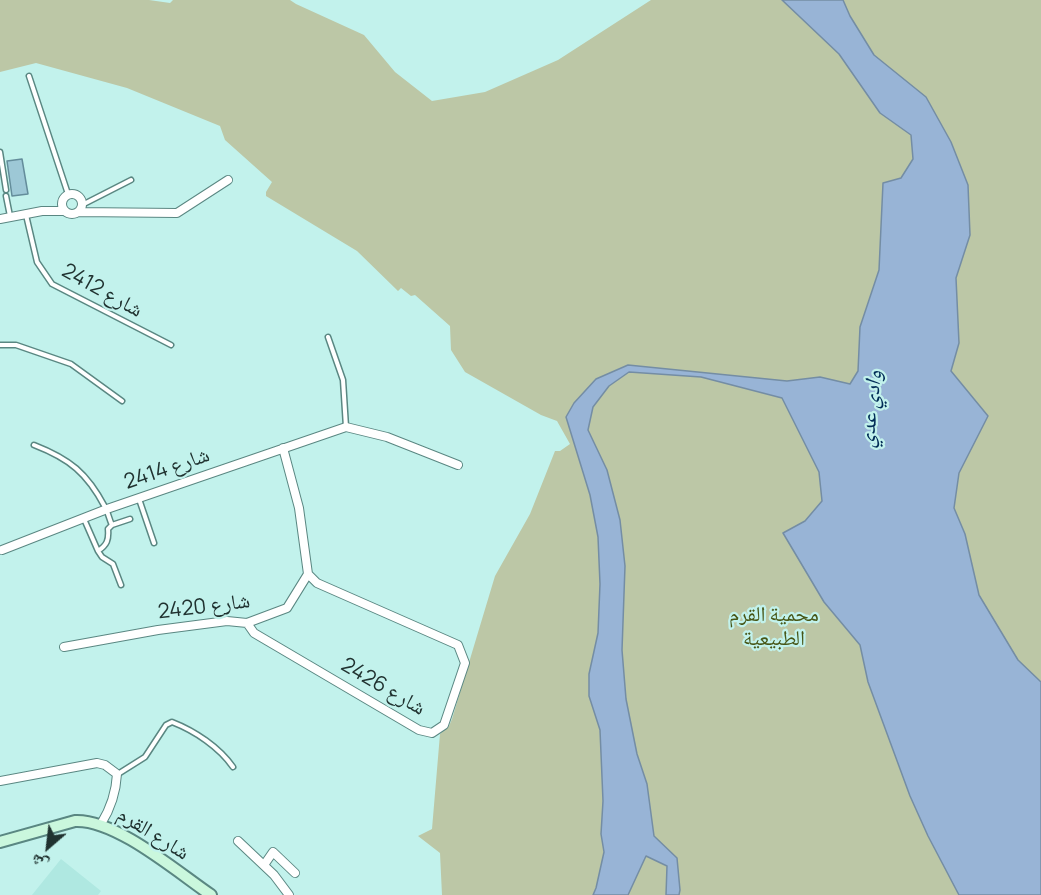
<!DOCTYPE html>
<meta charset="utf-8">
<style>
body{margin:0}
#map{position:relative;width:1041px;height:895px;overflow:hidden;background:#c2f2ec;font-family:Manrope,"Noto Naskh Arabic",sans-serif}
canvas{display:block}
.north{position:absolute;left:18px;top:817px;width:60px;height:60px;-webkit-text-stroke:4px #c2f2ec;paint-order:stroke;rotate:208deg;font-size:16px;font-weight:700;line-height:24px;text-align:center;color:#203230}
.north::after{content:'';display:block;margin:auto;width:21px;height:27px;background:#203230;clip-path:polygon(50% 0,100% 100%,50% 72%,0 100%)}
</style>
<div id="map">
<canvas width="1041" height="895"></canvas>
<div class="north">ش</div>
</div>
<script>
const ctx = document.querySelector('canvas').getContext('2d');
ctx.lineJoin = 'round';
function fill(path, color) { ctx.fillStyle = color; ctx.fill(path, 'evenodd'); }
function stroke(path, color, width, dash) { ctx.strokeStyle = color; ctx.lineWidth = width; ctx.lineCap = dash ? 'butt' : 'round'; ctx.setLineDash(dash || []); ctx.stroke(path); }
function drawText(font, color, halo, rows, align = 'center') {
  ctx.font = font + ' Manrope,"Noto Naskh Arabic",sans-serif'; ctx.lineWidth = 4.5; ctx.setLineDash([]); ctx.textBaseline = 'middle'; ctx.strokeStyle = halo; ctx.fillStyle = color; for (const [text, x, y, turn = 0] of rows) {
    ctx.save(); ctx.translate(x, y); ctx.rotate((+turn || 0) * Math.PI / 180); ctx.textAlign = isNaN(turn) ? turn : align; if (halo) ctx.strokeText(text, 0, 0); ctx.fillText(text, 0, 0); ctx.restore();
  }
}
fill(new Path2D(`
 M61 859 101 891 98 895H32Z`), '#afe8e1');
fill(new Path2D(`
 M0 0H149L170 3 173 0H290L296 4 364 35 395 72 432 101 485 92 558 60 651 0H1041V895H442L440 853 418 836 432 829 440 734 449 726 452 719 495 576 530 514 555 451H560L570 444 557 421 541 415 465 372 451 350 450 326 415 295 411 296 401 288 398 291 357 251 266 196V192L272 182 225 140 220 126 127 88 36 63 0 72Z`), '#bcc7a6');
const water = new Path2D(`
 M782 0H843L850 16 874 55 926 97 951 142 968 185 970 235 956 278 959 343 951 371 988 416 959 473 954 508 965 534 979 595 1018 660 1041 682V895H959L928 836 910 796 868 682 860 645 824 602 783 533 805 521 822 501 819 472 782 398 701 377 629 372 609 386 593 407 588 430 607 470 620 520 625 566 622 650 626 699 637 754 647 784 654 836 677 858 680 890 679 895H666L667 866 646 856 628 895H593L596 888 604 852 601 834 603 801 600 730 589 696V674L598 633 600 584 598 537 590 495 566 417 574 403 596 379 628 365 787 381 820 377 850 384 858 371 860 327 879 270 883 183 901 178 913 159 911 135 880 113 839 54Z`);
fill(water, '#98b4d6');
stroke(water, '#748da4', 1.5);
const building = new Path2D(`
 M22 159 28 194 12 196 7 161Z`);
fill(building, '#9dc8d6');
stroke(building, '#648d9b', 1.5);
const lane = new Path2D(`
 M29 76 68 194
 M0 152 6 190
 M6 196 10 216
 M82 205 131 180
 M26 215 37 262 52 284 171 345
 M328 337 343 380 346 427
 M0 345H16L71 364 122 401
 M34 445C70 459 87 473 105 507 108 512 109 519 112 525
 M139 499 154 543
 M84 519 98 551 102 557 113 564 121 585
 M98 551C107 545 109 540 108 529L112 525 130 519
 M118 774 145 757 166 725 172 722C195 731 219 747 233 767`);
const street = new Path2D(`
 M62 204a10 10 0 1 1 20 0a10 10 0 1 1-20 0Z
 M78 212 177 213 228 180
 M0 219 42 211H65
 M2 550 107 509 346 427 387 437 458 465
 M247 623 254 633 419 730 432 733 444 725 465 663 458 645 317 583 308 574
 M64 647 158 630 227 621 247 623 287 608 308 574 299 508 283 448
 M0 781 97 763 105 765 117 774C116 793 111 808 101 824
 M238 841 274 875 289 895
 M264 865 273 852 295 873`);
const secondary = new Path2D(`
 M0 842 75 821C116 819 177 872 211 895`);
stroke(lane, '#5a8782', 7);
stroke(street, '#5a8782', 10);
stroke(secondary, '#5a8782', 14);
stroke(lane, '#fff', 4);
stroke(street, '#fff', 8);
stroke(secondary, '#caf7dd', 10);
drawText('21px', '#203230', '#c2f2ec', [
 ["2412 شارع",102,291,29],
 ["2414 شارع",167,469,-19],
 ["2420 شارع",204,607,-7],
 ["2426 شارع",383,687,30],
 ["شارع القرم",153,834,32]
]);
drawText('21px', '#475617', '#c2f2ec', [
 ["محمية القرم",774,615],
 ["الطبيعية",774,639]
]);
drawText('italic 22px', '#012c56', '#c2f2ec', [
 ["وادي عدي",871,409,-84]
]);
</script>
